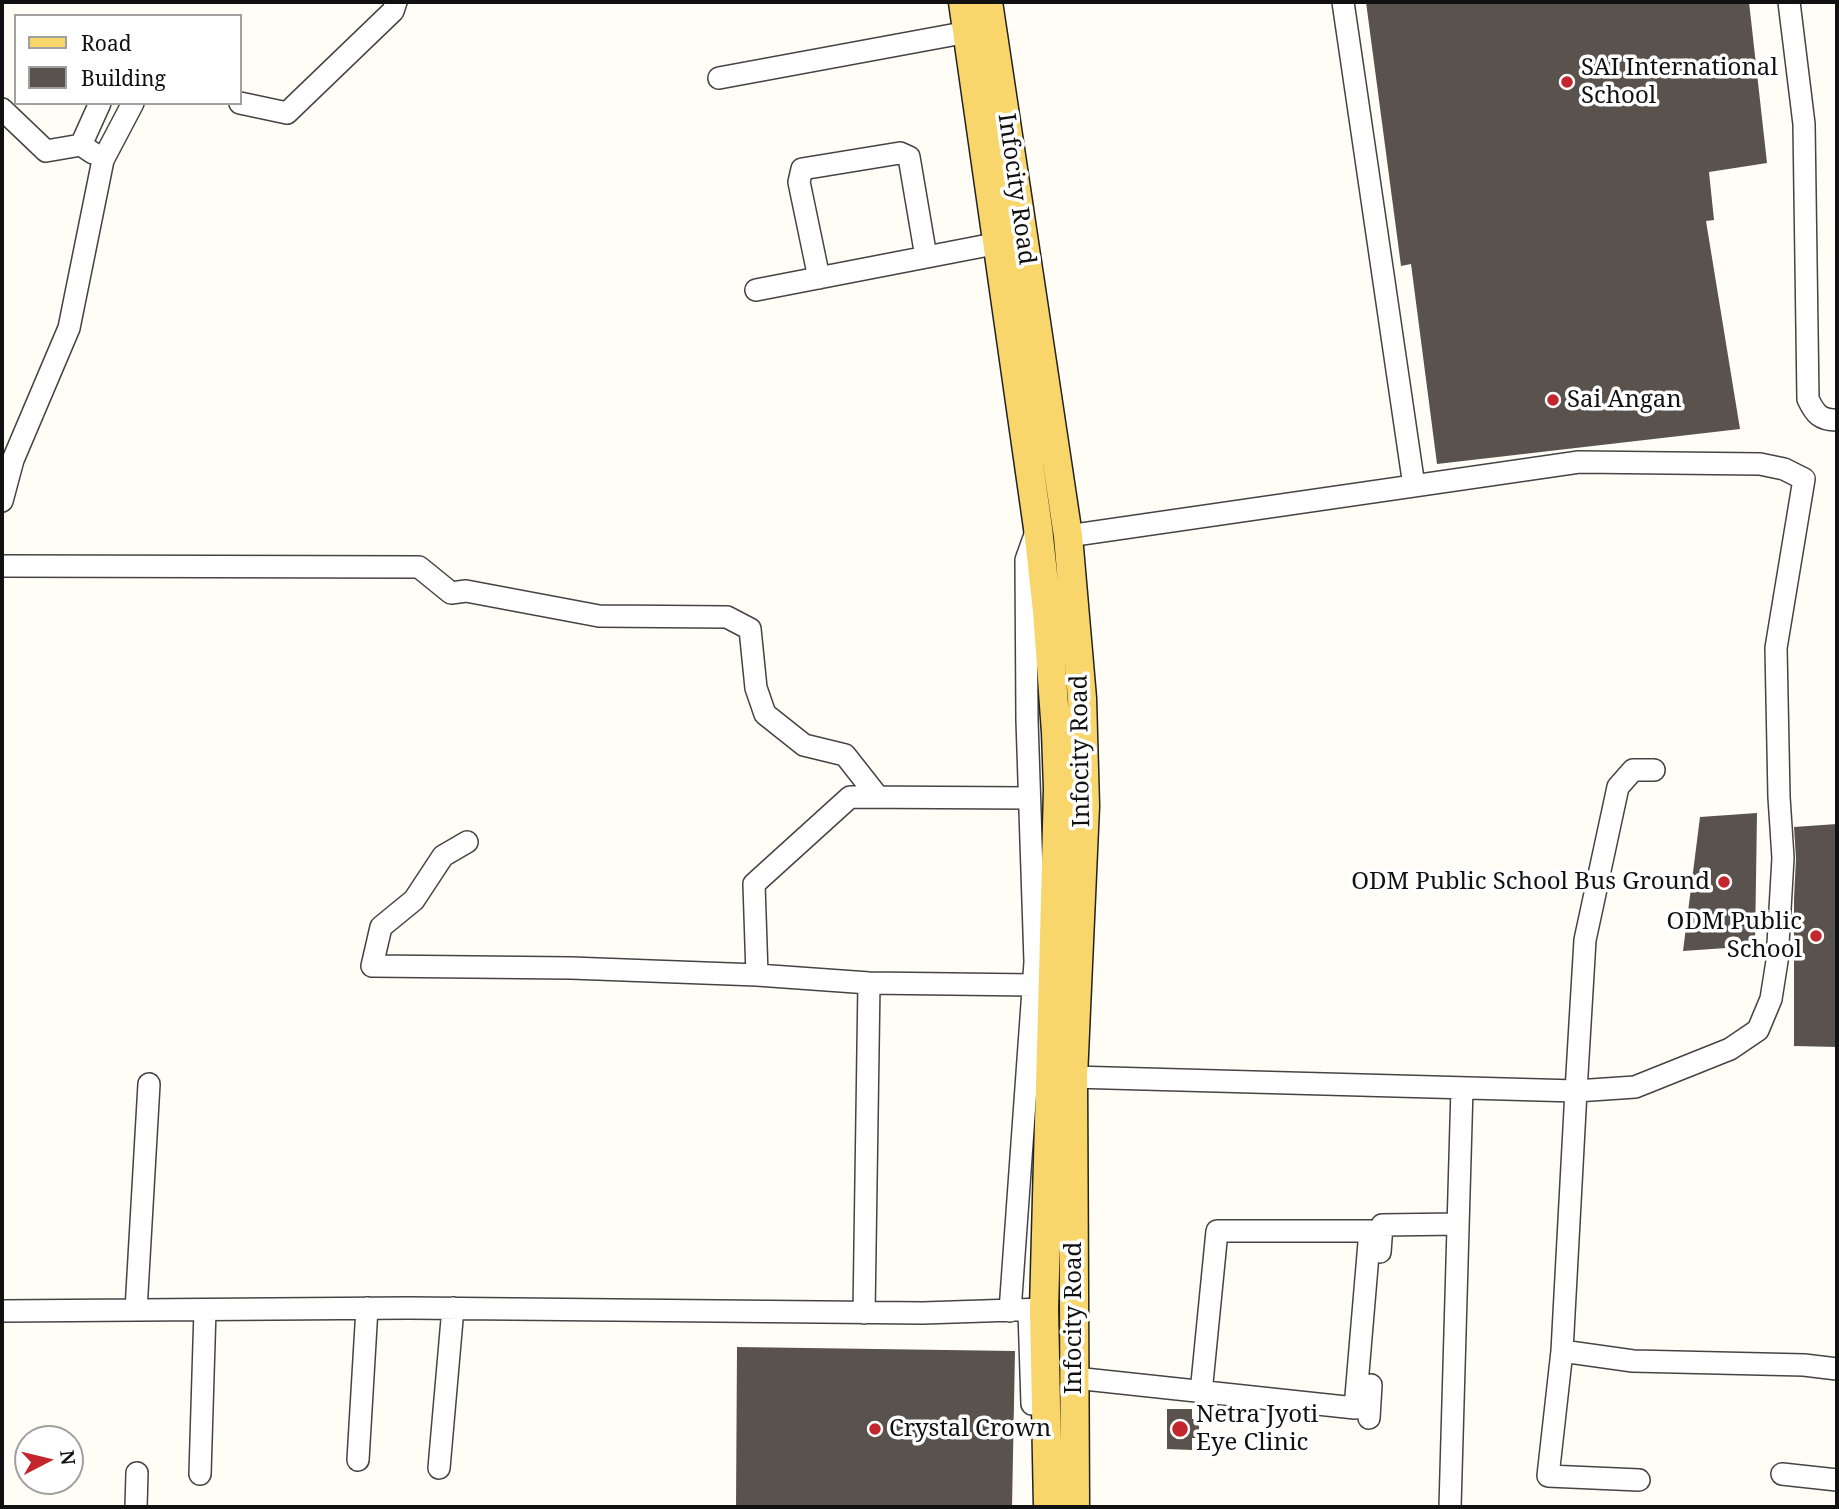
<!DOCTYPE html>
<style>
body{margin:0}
#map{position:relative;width:1839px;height:1509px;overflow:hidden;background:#fffdf5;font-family:"Noto Serif",serif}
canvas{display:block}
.frame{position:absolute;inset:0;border:4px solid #111;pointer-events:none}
.legend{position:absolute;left:14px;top:14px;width:228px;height:91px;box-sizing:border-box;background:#fff;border:2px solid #a0a0a0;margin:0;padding:9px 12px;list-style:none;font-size:21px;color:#111}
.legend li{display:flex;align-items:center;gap:14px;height:35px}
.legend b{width:35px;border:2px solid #a0a0a0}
.north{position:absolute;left:14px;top:1425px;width:70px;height:70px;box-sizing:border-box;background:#fff;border:2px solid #a0a0a0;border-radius:50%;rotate:83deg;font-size:19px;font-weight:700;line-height:28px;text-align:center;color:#111}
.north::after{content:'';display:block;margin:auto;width:24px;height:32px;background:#c4262e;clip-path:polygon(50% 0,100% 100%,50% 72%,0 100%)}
</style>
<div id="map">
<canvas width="1839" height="1509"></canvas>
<div class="frame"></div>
<ul class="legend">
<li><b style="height:9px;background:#f9d66b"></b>Road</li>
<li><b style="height:19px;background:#5a524d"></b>Building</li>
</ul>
<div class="north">N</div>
</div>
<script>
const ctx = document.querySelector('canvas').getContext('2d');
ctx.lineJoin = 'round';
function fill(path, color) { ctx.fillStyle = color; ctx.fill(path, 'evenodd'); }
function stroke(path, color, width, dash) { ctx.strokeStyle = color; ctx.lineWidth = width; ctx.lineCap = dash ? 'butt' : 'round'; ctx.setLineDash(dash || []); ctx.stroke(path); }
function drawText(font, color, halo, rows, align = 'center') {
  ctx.font = font + ' "Noto Serif",serif'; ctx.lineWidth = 7; ctx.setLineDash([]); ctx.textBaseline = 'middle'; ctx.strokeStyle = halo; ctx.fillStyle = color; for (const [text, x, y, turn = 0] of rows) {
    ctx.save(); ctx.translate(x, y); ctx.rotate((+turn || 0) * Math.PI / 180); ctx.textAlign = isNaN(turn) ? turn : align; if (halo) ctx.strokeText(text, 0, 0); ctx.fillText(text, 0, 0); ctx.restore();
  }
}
fill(new Path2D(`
 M1366 2H1749L1767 163 1709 172 1714 220 1706 221 1740 429 1437 464 1411 264 1401 266Z
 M1757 813 1755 946 1683 951 1700 817Z
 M1837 824V1047L1794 1046V898L1796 859 1794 827Z
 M737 1347 1015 1351 1012 1507H736Z
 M1167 1409H1192V1419H1199V1438H1192V1450L1167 1449Z`), '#5a524d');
const minor = new Path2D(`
 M1343 2 1414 486
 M1789 2 1804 124 1808 399C1815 414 1820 420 1837 420
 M719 78 968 32
 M240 103 287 113 393 11 396 2
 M2 109 46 151 81 145
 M93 153 81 145 100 103
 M819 278 799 182 802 169 900 153 909 157 926 257
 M756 290 999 243
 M2 501 13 460 69 328 103 160 133 103
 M1068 536 1579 462 1760 464 1784 469 1804 479 1776 648 1779 797 1783 858 1777 961 1771 999 1758 1030 1730 1049 1635 1087 1576 1091 1585 940 1618 787 1633 770H1654
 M2 566 419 567 451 593 466 591 599 616 727 617 750 629 756 688 765 714 804 745 845 755 878 797
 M467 842 443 856 414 900 381 927 372 966 571 968 757 975 869 983 1033 985
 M757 975 754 884 850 797 1029 798
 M1073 1077 1576 1091 1562 1351
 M1380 1252 1382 1225 1458 1224
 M136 1310 149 1084
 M2 1311 409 1308 923 1313 1044 1309
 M1010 1311 1035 962 1027 720 1026 560 1036 532
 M1029 1311 1032 1404
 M864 1313 869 983
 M1075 1378 1355 1408 1370 1231H1217L1201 1393
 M1369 1418 1371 1385
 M358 1460 367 1308
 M439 1468 453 1308
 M200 1474 205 1310
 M1782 1474 1837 1480
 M1639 1480 1548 1476 1562 1351 1633 1361 1804 1365 1837 1369
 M136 1507 137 1473
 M1450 1507 1462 1088`);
const major = new Path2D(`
 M963 2 1038 528 1047 611 1056 732 1058 789 1044 1309 1048 1507
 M988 2 1068 536 1082 698 1085 806 1073 1077 1075 1507`);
stroke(minor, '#444', 24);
stroke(major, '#222', 31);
stroke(minor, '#fff', 21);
stroke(major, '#f9d66b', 28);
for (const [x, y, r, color] of [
 [1567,82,7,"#c4262e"],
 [1553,400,7,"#c4262e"],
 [1724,882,7,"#c4262e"],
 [1816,936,7,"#c4262e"],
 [875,1429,7,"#c4262e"],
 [1180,1429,9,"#c4262e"]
]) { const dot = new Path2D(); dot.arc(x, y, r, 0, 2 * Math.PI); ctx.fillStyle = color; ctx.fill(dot); stroke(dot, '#fff', 2.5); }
drawText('24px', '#111', '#fff', [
 ["SAI International",1581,68],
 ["School",1581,96],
 ["Sai Angan",1567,400],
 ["ODM Public School Bus Ground",1710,882,"right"],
 ["ODM Public",1802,922,"right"],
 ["School",1802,950,"right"],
 ["Netra Jyoti",1196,1415],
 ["Eye Clinic",1196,1443],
 ["Crystal Crown",889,1429]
], 'left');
drawText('24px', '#111', '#fff', [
 ["Infocity Road",1016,189,82],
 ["Infocity Road",1081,751,-91],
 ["Infocity Road",1074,1318,-90]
]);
</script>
